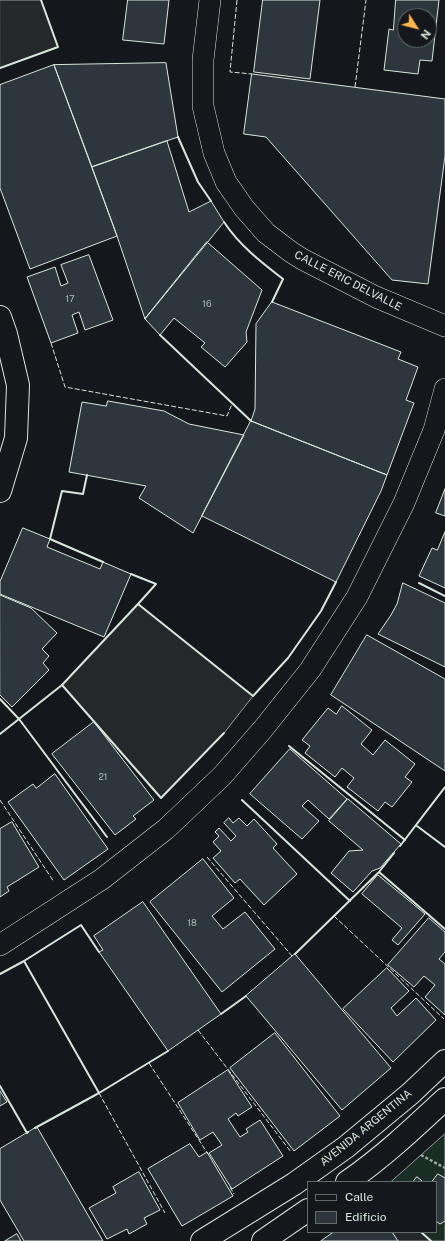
<!DOCTYPE html>
<style>
body{margin:0}
#map{position:relative;width:445px;height:1241px;overflow:hidden;background:#14181c;font-family:"Public Sans",sans-serif}
canvas{display:block}
.legend{position:absolute;left:307px;top:1181px;width:130px;height:52px;box-sizing:border-box;background:#14181c;border:1px solid #626a69;margin:0;padding:5px 7px;list-style:none;font-size:12px;color:#d8e6dc}
.legend li{display:flex;align-items:center;gap:8px;height:20px}
.legend b{width:20px;border:1px solid #626a69}
.north{position:absolute;left:397px;top:8px;width:40px;height:40px;box-sizing:border-box;background:#14181c;border:1px solid #626a69;border-radius:50%;rotate:126deg;font-size:11px;font-weight:700;line-height:16px;text-align:center;color:#d8e6dc}
.north::after{content:'';display:block;margin:auto;width:14px;height:18px;background:#ffb74d;clip-path:polygon(50% 0,100% 100%,50% 72%,0 100%)}
</style>
<div id="map">
<canvas width="445" height="1241"></canvas>
<ul class="legend">
<li><b style="height:5px;background:#14181c"></b>Calle</li>
<li><b style="height:11px;background:#2c363c"></b>Edificio</li>
</ul>
<div class="north">N</div>
</div>
<script>
const ctx = document.querySelector('canvas').getContext('2d');
ctx.lineJoin = 'round';
function fill(path, color) { ctx.fillStyle = color; ctx.fill(path, 'evenodd'); }
function stroke(path, color, width, dash) { ctx.strokeStyle = color; ctx.lineWidth = width; ctx.lineCap = dash ? 'butt' : 'round'; ctx.setLineDash(dash || []); ctx.stroke(path); }
function drawText(font, color, halo, rows, align = 'center') {
  ctx.font = font + ' "Public Sans",sans-serif'; ctx.lineWidth = 3; ctx.setLineDash([]); ctx.textBaseline = 'middle'; ctx.strokeStyle = halo; ctx.fillStyle = color; for (const [text, x, y, turn = 0] of rows) {
    ctx.save(); ctx.translate(x, y); ctx.rotate((+turn || 0) * Math.PI / 180); ctx.textAlign = isNaN(turn) ? turn : align; if (halo) ctx.strokeText(text, 0, 0); ctx.fillText(text, 0, 0); ctx.restore();
  }
}
const green = new Path2D(`
 M445 1134V1241H431L421 1232H436V1182H391Z`);
fill(green, '#1a2d24');
stroke(green, '#939e99', 1);
const parking = new Path2D(`
 M0 0H41L58 47 0 68Z
 M138 604 253 696 224 733 161 798 62 685Z
 M392 1232H421L431 1241H398Z`);
fill(parking, '#24282b');
stroke(parking, '#939e99', 1);
const building = new Path2D(`
 M128 0H169L164 44 123 40Z
 M263 0H320L310 79 254 72Z
 M396 0H439L432 61 420 60 418 74 384 70 389 29 393 30ZM405 16H429V40H405Z
 M166 63 178 137 92 167 54 65Z
 M54 65 117 236 30 269 0 188V85Z
 M252 74 445 99V156L428 284 392 280 266 137 244 134Z
 M167 141 189 212 211 201 224 222 145 319 117 236 92 167Z
 M207 242 262 290 246 332 247 342 225 367 201 347 205 343 174 318 160 335 145 319Z
 M89 255 113 320 85 330 79 312 72 315 78 333 51 343 27 277 55 267 61 286 68 283 61 265Z
 M272 302 401 352 398 359 418 367 406 400 414 403 387 475 251 421 255 409 256 324Z
 M108 401 164 411 189 424 244 435 193 533 139 498 146 486 69 472 82 402 106 406Z
 M251 421 387 475 381 491 336 582 202 516Z
 M445 489V516L436 513Z
 M23 528 50 539 47 547 100 569 103 562 131 574 104 637 0 594V582Z
 M445 532V588L419 576 432 548 437 550Z
 M403 583 445 603V667L378 634 391 615 397 604Z
 M0 595 31 608 57 633 42 649 49 656 43 663 49 670 12 707 0 695Z
 M367 635 445 679V771L331 695Z
 M342 706 372 730 361 744 373 755 385 740 415 764 405 777 412 782 392 807 385 802 378 811 347 787 354 778 342 768 335 777 305 753 310 746 302 740 328 708 336 714Z
 M94 722 154 800 133 816 136 819 115 835 52 754Z
 M290 749 347 799 329 819 308 800 302 806 319 821 302 839 250 794Z
 M55 774 108 849 64 880 8 802 33 784 36 788Z
 M348 799 401 844 380 868 372 871 353 892 331 873 349 851 363 850 329 821Z
 M229 818 233 823 239 818 247 826 254 819 277 844 273 848 297 874 264 905 240 879 235 883 213 858 221 851 213 842 219 836 215 832 219 828 231 841 236 836 224 823Z
 M12 822 39 867 7 887 9 891 0 897V829Z
 M203 859 234 898 212 916 223 929 245 912 275 949 222 992 150 902Z
 M378 875 425 914 398 945 392 940 402 928 362 894Z
 M143 902 221 1014 168 1051 99 952 103 950 94 936Z
 M429 918 445 932V952L439 959 445 964V1015L425 997 435 985 424 976 414 987 388 965Z
 M295 954 391 1068 342 1110 246 996Z
 M387 968 409 991 391 1008 397 1016 416 998 436 1020 393 1062 343 1009Z
 M275 1033 340 1116 294 1151 230 1068Z
 M228 1070 252 1107 238 1116 236 1113 228 1119 240 1137 248 1132 246 1129 260 1120 283 1156 232 1189 209 1153 222 1145 213 1132 200 1140 178 1103Z
 M0 1091 7 1102 0 1106Z
 M37 1127 103 1241H24L0 1200V1149Z
 M190 1144 199 1157 207 1152 233 1196 182 1226 148 1169Z
 M139 1172 160 1210 144 1218 147 1224 129 1234 127 1229 107 1239 89 1208 116 1193 113 1187Z
 M438 1174 445 1178V1221L440 1224 436 1221V1182H432Z
 M417 1177 421 1180 423 1182H413Z
 M334 1232H392L398 1241H321Z
 M17 1234 21 1241H5Z`);
fill(building, '#2c363c');
stroke(building, '#d8e6dc', 1);
const minor = new Path2D(`
 M210 0 203 60V106L214 153 226 182 244 208 266 233 291 252 302 259 376 297 445 326
 M0 945 102 879 166 829 222 776 263 729 310 670 357 597 404 503 434 430 445 389`);
const tertiary = new Path2D(`
 M0 317 6 334 18 385 16 438 0 491
 M347 1182C382 1158 414 1128 445 1099
 M202 1241 294 1184 346 1147 410 1094 445 1061
 M263 1241 308 1210`);
stroke(minor, '#d8e6dc', 22);
stroke(tertiary, '#d8e6dc', 24);
stroke(new Path2D(`
 M421 1155 445 1168`), '#9da8a2', 2.5, [3, 2]);
stroke(minor, '#14181c', 21);
stroke(tertiary, '#14181c', 22);
stroke(new Path2D(`
 M237 0 230 72 252 74
 M355 87 366 0
 M51 343 65 387 227 416 232 404
 M0 800 54 882
 M207 857 292 956
 M334 916 444 1019
 M198 1030 291 1152
 M149 1063 208 1154
 M99 1093 165 1213
 M230 1187 234 1194`), '#d8e6dc', 1, [5, 2]);
stroke(new Path2D(`
 M0 68 58 47 41 0
 M178 137 198 182 211 201
 M224 222C239 245 261 262 283 279L272 302
 M160 335 251 421
 M87 475 83 494 62 491 50 539 103 562
 M131 574 156 584 138 604
 M419 583 445 596
 M62 685 161 798 224 733
 M0 699 19 719 107 837
 M0 734 62 685 138 604 253 696 288 658 321 611 336 582
 M289 746 405 840
 M242 800 350 901
 M417 826 445 847
 M400 846 445 787
 M379 872 445 929
 M295 954 379 872 394 853
 M0 974 24 961
 M221 1014 246 996
 M0 1086 27 1133 28 1132
 M99 1093 24 961 81 925 99 952
 M35 1128 99 1093 168 1051
 M421 1232 431 1241`), '#d8e6dc', 2);
drawText('9px', '#adbab4', null, [
 ["17",70,299],
 ["16",207,304],
 ["21",103,777],
 ["18",192,923]
]);
drawText('11px', '#d8e6dc', '#14181c', [
 ["CALLE ERIC DELVALLE",348,281,27],
 ["AVENIDA ARGENTINA",366,1128,-39]
]);
</script>
